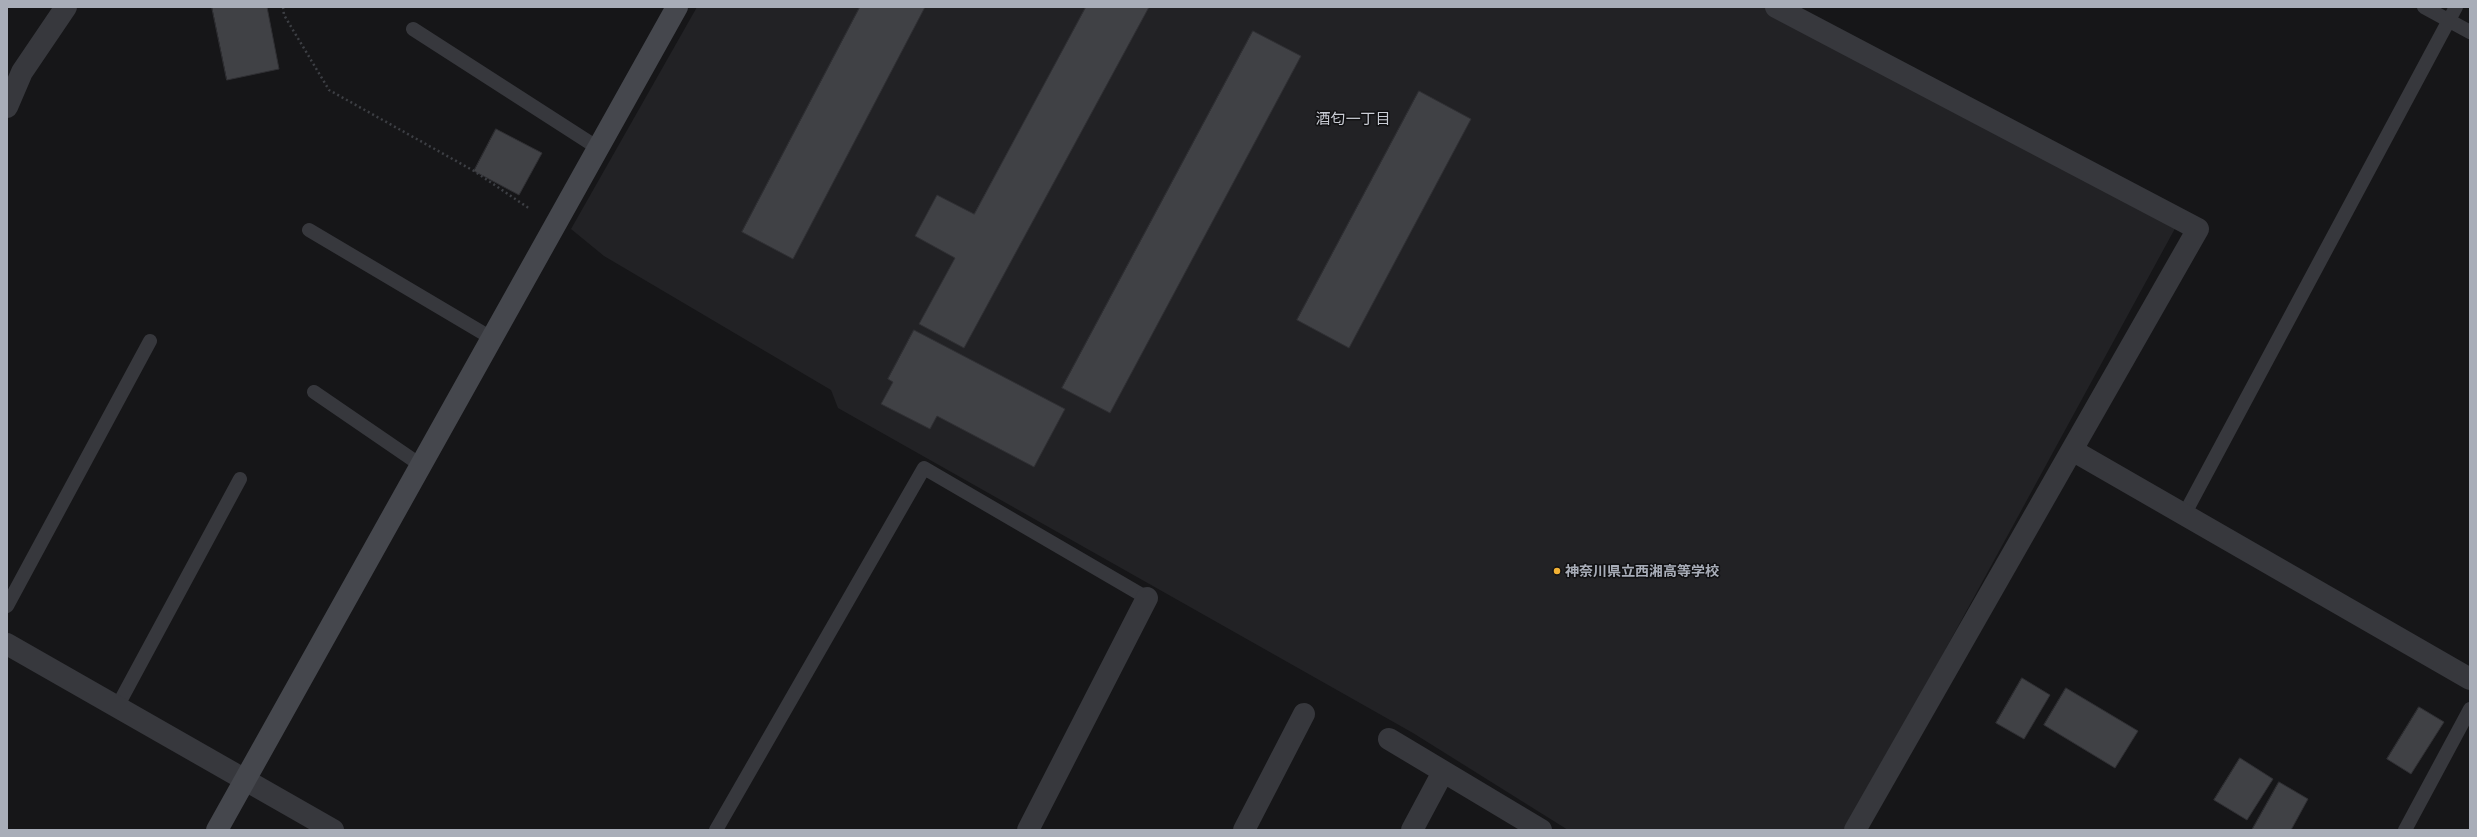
<!DOCTYPE html>
<meta charset="utf-8">
<style>
body{margin:0}
#map{position:relative;width:2477px;height:837px;overflow:hidden;background:#161618;font-family:"Exo 2",sans-serif}
canvas{display:block}
.frame{position:absolute;inset:0;border:8px solid #a8adb8;pointer-events:none}
</style>
<div id="map">
<canvas width="2477" height="837"></canvas>
<div class="frame"></div>
</div>
<script>
const ctx = document.querySelector('canvas').getContext('2d');
ctx.lineJoin = 'round';
function fill(path, color) { ctx.fillStyle = color; ctx.fill(path, 'evenodd'); }
function stroke(path, color, width, dash) { ctx.strokeStyle = color; ctx.lineWidth = width; ctx.lineCap = dash ? 'butt' : 'round'; ctx.setLineDash(dash || []); ctx.stroke(path); }
function drawText(font, color, halo, rows, align = 'center') {
  ctx.font = font + ' "Exo 2","Noto Sans JP",sans-serif'; ctx.lineWidth = 3; ctx.setLineDash([]); ctx.textBaseline = 'middle'; ctx.strokeStyle = halo; ctx.fillStyle = color; for (const [text, x, y, turn = 0] of rows) {
    ctx.save(); ctx.translate(x, y); ctx.rotate((+turn || 0) * Math.PI / 180); ctx.textAlign = isNaN(turn) ? turn : align; if (halo) ctx.strokeText(text, 0, 0); ctx.fillText(text, 0, 0); ctx.restore();
  }
}
fill(new Path2D(`
 M697 7H1789L2178 223 1847 830H1568L1413 733 838 408 831 390 604 256 571 229Z`), '#222225');
const building = new Path2D(`
 M212 7H267L279 69 227 80Z
 M860 7H925L793 259 742 232Z
 M1086 7H1149L964 348 919 324 955 258 915 236 937 195 974 214Z
 M1253 31 1301 56 1110 413 1062 388Z
 M1419 91 1471 119 1349 348 1297 320Z
 M496 129 542 153 519 195 474 171Z
 M914 330 1065 409 1034 467 937 416 930 429 881 404 893 382 888 379Z
 M2022 678 2050 695 2024 739 1996 723Z
 M2066 688 2138 731 2115 768 2044 725Z
 M2419 707 2444 722 2411 774 2387 759Z
 M2240 758 2273 779 2247 820 2214 800Z
 M2279 782 2308 799 2291 830H2252Z`);
fill(building, '#404145');
stroke(building, '#303034', 1);
stroke(new Path2D(`
 M283 7 284 15 329 90 474 171 530 209`), '#3d3f44', 2.5, [2, 3]);
stroke(new Path2D(`
 M2424 7 2470 32
 M413 29 598 148
 M309 230 493 339
 M314 392 422 466
 M2184 515 2456 7
 M7 606 150 341
 M117 707 240 479
 M716 830 924 468 1147 598
 M2405 830 2470 709`), '#37383d', 14);
stroke(new Path2D(`
 M1776 7 2198 229 1855 830
 M7 107 22 72 66 7
 M2072 450 2470 679
 M7 644 333 830
 M1389 739 1541 830
 M1028 830 1147 598
 M1244 830 1304 714
 M1412 830 1443 772`), '#37383d', 22);
stroke(new Path2D(`
 M217 830 677 7`), '#45474d', 22);
for (const [x, y, r, color] of [
 [1557,571,4,"#f2b134"]
]) { const dot = new Path2D(); dot.arc(x, y, r, 0, 2 * Math.PI); ctx.fillStyle = color; ctx.fill(dot); stroke(dot, '#111113', 1.5); }
drawText('bold 14px', '#a8adb8', '#111113', [
 ["神奈川県立西湘高等学校",1565,571]
], 'left');
drawText('15px', '#c9ccd4', '#111113', [
 ["酒匂一丁目",1353,119]
]);
</script>
